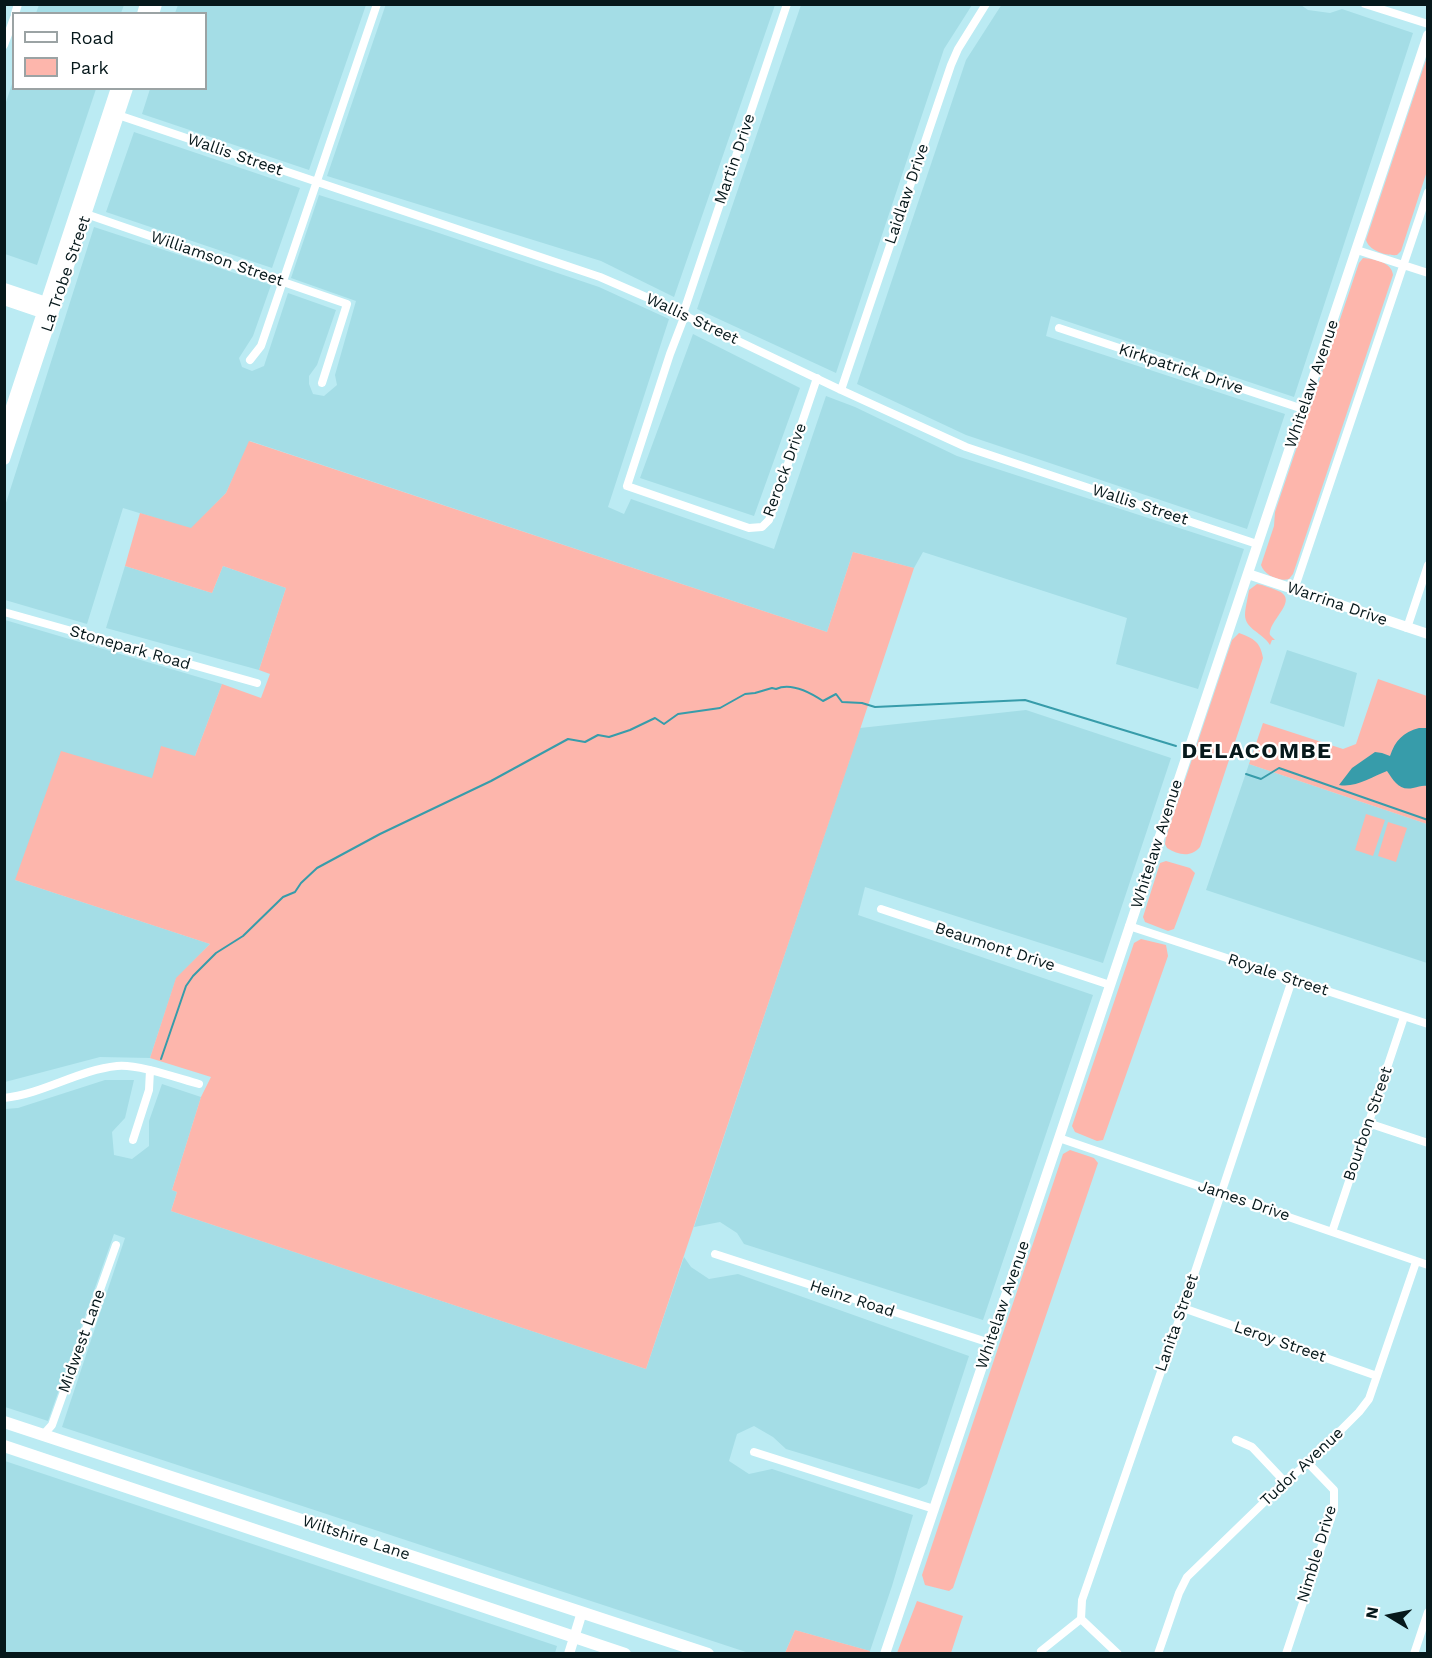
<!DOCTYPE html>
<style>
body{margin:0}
#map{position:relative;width:1432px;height:1658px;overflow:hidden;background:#bbebf3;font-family:"Work Sans",sans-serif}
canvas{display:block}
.frame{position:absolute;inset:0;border:6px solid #06181b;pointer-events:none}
.legend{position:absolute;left:12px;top:12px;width:195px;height:78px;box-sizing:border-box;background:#fff;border:2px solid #9ba3a4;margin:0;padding:8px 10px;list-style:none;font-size:18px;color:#06181b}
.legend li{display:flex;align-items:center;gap:12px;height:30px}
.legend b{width:30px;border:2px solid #9ba3a4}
.north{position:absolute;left:1360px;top:1586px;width:60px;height:60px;-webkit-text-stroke:4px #fff;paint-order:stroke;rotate:280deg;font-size:16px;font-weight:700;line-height:24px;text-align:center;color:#06181b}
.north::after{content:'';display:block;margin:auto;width:21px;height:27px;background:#06181b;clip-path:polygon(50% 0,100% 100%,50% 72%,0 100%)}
</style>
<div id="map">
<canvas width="1432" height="1658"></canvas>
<div class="frame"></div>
<ul class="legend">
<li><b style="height:8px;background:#fff"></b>Road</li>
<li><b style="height:16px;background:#fdb6ac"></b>Park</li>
</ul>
<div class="north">N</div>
</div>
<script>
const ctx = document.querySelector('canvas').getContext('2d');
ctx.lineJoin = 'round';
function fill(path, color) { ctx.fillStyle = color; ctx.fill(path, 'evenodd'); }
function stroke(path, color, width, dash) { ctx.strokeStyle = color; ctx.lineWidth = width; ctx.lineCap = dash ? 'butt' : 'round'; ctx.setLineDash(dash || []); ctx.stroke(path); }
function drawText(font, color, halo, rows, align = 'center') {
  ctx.font = font + ' "Work Sans",sans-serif'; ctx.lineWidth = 4.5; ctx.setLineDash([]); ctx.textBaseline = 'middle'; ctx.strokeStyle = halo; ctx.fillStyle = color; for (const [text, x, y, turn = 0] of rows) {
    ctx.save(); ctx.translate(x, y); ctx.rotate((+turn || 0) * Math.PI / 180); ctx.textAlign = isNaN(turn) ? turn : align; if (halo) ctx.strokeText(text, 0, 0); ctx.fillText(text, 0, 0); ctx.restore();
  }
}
fill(new Path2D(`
 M386 4 775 5 674 297 601 261 327 176Z
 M1002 4 1301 5 1308 10 1330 13 1342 9 1413 33 1294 397 1051 316 1046 336 1285 414 1247 529 966 435 857 384 966 60Z
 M39 5V4L124 5 121 13H36Z
 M178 5H366L309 170 142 114 150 89 206 88V14L175 13Z
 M801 5H972L944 49 836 373 697 309Z
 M13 81 14 88 96 89 37 265 5 254 4 108Z
 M134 132 300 188 272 268 106 212Z
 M319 195 430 230 599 287 669 319 608 507 624 514 631 499 774 549 826 396 855 407 957 456 1244 549 1198 689 1116 664 1127 618 923 552 914 568 853 552 827 632 250 441 226 493 191 529 123 508 87 624 5 600V506L94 227 271 285 253 336 239 358 242 367 252 371 264 366 288 293 336 310 317 365 309 376V384L313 394 324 396 337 385 335 375 356 301 291 278Z
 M693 334 800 388 754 516 640 478Z
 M125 566 212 593 223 566 286 588 259 670 106 628Z
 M5 620 222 684 195 756 152 778 15 880 210 944 176 979 150 1058 100 1057 5 1082Z
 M1287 650 1357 673 1344 727 1270 703Z
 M1026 710 1171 758 1103 963 865 887 858 915 1093 995 983 1320 744 1244 737 1233 720 1222 694 1227 860 728Z
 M1249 764 1427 824V963L1206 890Z
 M105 1080H134L125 1118 112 1132 114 1155 132 1159 149 1146V1121L162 1084 201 1097 172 1190 177 1192 171 1211 646 1369 684 1257 691 1267 709 1279 738 1274 969 1356 927 1484 919 1489 786 1449 773 1437 754 1426 737 1434 729 1461 749 1474 772 1469 913 1515 892 1586 870 1651 795 1630 785 1653H749L62 1427 125 1238 114 1234 48 1421 5 1407V1109L18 1108Z
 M5 1461 557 1646 555 1653H5Z`), '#a4dde6');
fill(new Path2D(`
 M1427 57V171L1401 251 1397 255C1387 256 1369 251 1366 240Z
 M1363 258C1374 259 1392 262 1393 275L1293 574 1289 579C1279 582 1264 575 1261 565L1274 526 1275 512 1359 263Z
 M249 441 827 632 853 552 914 568 646 1369 171 1211 177 1192 172 1190 201 1097 211 1077 150 1058 176 978 210 944 15 880 61 751 152 778 161 746 195 756 222 684 261 698 270 674 259 670 286 588 223 566 212 593 125 566 140 513 191 528 226 493Z
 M1257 584C1264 585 1270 588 1276 590 1302 599 1268 620 1270 635L1275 640H1272L1270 645C1263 633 1245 629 1245 615 1245 609 1248 597 1249 590Z
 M1239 633C1254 639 1260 641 1263 658L1200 847C1191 858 1178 855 1167 848L1165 844 1166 837 1232 640Z
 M1378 679 1427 696V824L1249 764 1263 723 1343 749 1356 744Z
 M1366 814 1385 820 1373 856 1355 850Z
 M1388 822 1407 828 1396 862 1378 856Z
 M1166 861 1190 868 1195 873 1174 929 1168 931 1145 922 1143 917 1160 863Z
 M1141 939 1166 945 1168 956 1103 1140 1097 1141 1075 1132 1072 1126 1134 943Z
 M1070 1150 1094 1158 1098 1163 953 1588 949 1591 925 1585 922 1575 1063 1154Z
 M917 1601 963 1616 951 1653H897Z
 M795 1630 870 1651 869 1654 785 1653Z`), '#fdb6ac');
fill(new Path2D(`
 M1419 728H1427V786C1422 785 1419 787 1413 788 1399 791 1394 781 1387 771 1371 777 1356 788 1339 785L1352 768 1375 752 1382 753 1390 756C1395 741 1403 732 1419 728Z`), '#379caa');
stroke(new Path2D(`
 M1246 774 1261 779 1279 768 1428 820
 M161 1059 186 986 193 976 216 953 243 936 283 897 295 892 301 883 317 868 380 834 491 781 568 739 585 742 598 735 609 737 630 730 655 718 664 724 678 714 720 708 745 694 755 693 772 688 776 689C791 682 811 693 823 701L836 694 842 702 862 703 875 707 1025 700 1176 746`), '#379caa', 2);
stroke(new Path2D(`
 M1365 4 1428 24
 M15 14 18 4
 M4 45 14 18
 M118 115 600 277 646 297 841 390 966 447 1257 544
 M86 214 347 304 322 383
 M1357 250 1428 273
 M683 314 787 4
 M685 315 670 354 627 486 749 528 762 527 769 520 817 378
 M1059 328 1303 409
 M250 360 261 346 377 4
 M841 390 951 65 958 49 986 4
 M1294 590 1428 192
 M4 612 257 683
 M1407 628 1428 565
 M881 909 1110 985
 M1129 926 1428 1024
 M4 1098C43 1094 78 1070 117 1066 139 1064 177 1078 199 1084
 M1368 1123 1428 1143
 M1059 1138 1428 1265
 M133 1140 149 1090 150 1070
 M1332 1232 1404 1017
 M715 1254 990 1343
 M1183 1308 1377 1376
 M43 1435 52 1425 116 1245
 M1236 1440 1252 1447 1285 1482
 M754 1452 934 1509
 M1041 1651 1081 1619
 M1118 1654 1081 1619 1082 1600 1183 1308 1292 980
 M1158 1654 1179 1593 1187 1577 1285 1482 1308 1463 1359 1412 1369 1399 1416 1262
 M1286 1654 1334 1509V1490L1308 1463
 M1414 1654 1428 1612`), '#fff', 8);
stroke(new Path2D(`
 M1248 574 1428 634
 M569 1654 582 1612
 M885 1654 1059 1138 1428 35`), '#fff', 10);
stroke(new Path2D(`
 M143 14 146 4
 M153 14 156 4
 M4 289 55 306
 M4 299 51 315
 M4 431 117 88
 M4 459 127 88
 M4 1422 708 1654
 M4 1446 625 1654`), '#fff', 12);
drawText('16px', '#06181b', '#fff', [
 ["Wallis Street",235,155,19],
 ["Martin Drive",735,159,-71],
 ["Laidlaw Drive",907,194,-71],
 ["Williamson Street",217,259,19],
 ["La Trobe Street",66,274,-71],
 ["Wallis Street",692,319,25],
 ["Kirkpatrick Drive",1181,369,18],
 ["Whitelaw Avenue",1312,384,-71],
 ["Rerock Drive",785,470,-70],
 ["Wallis Street",1140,505,18],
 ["Warrina Drive",1337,604,19],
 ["Stonepark Road",130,648,16],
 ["Whitelaw Avenue",1157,844,-72],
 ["Beaumont Drive",995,947,18],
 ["Royale Street",1278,975,18],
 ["Bourbon Street",1368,1124,-71],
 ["James Drive",1244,1201,19],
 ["Heinz Road",852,1299,18],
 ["Whitelaw Avenue",1003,1305,-71],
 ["Lanita Street",1177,1323,-71],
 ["Midwest Lane",82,1341,-70],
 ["Leroy Street",1280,1342,19],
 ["Tudor Avenue",1302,1467,-43],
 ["Wiltshire Lane",356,1538,18],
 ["Nimble Drive",1317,1554,-73]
]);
ctx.letterSpacing = '1.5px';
drawText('bold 22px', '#06181b', '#fff', [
 ["DELACOMBE",1257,752]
]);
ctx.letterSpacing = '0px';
</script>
